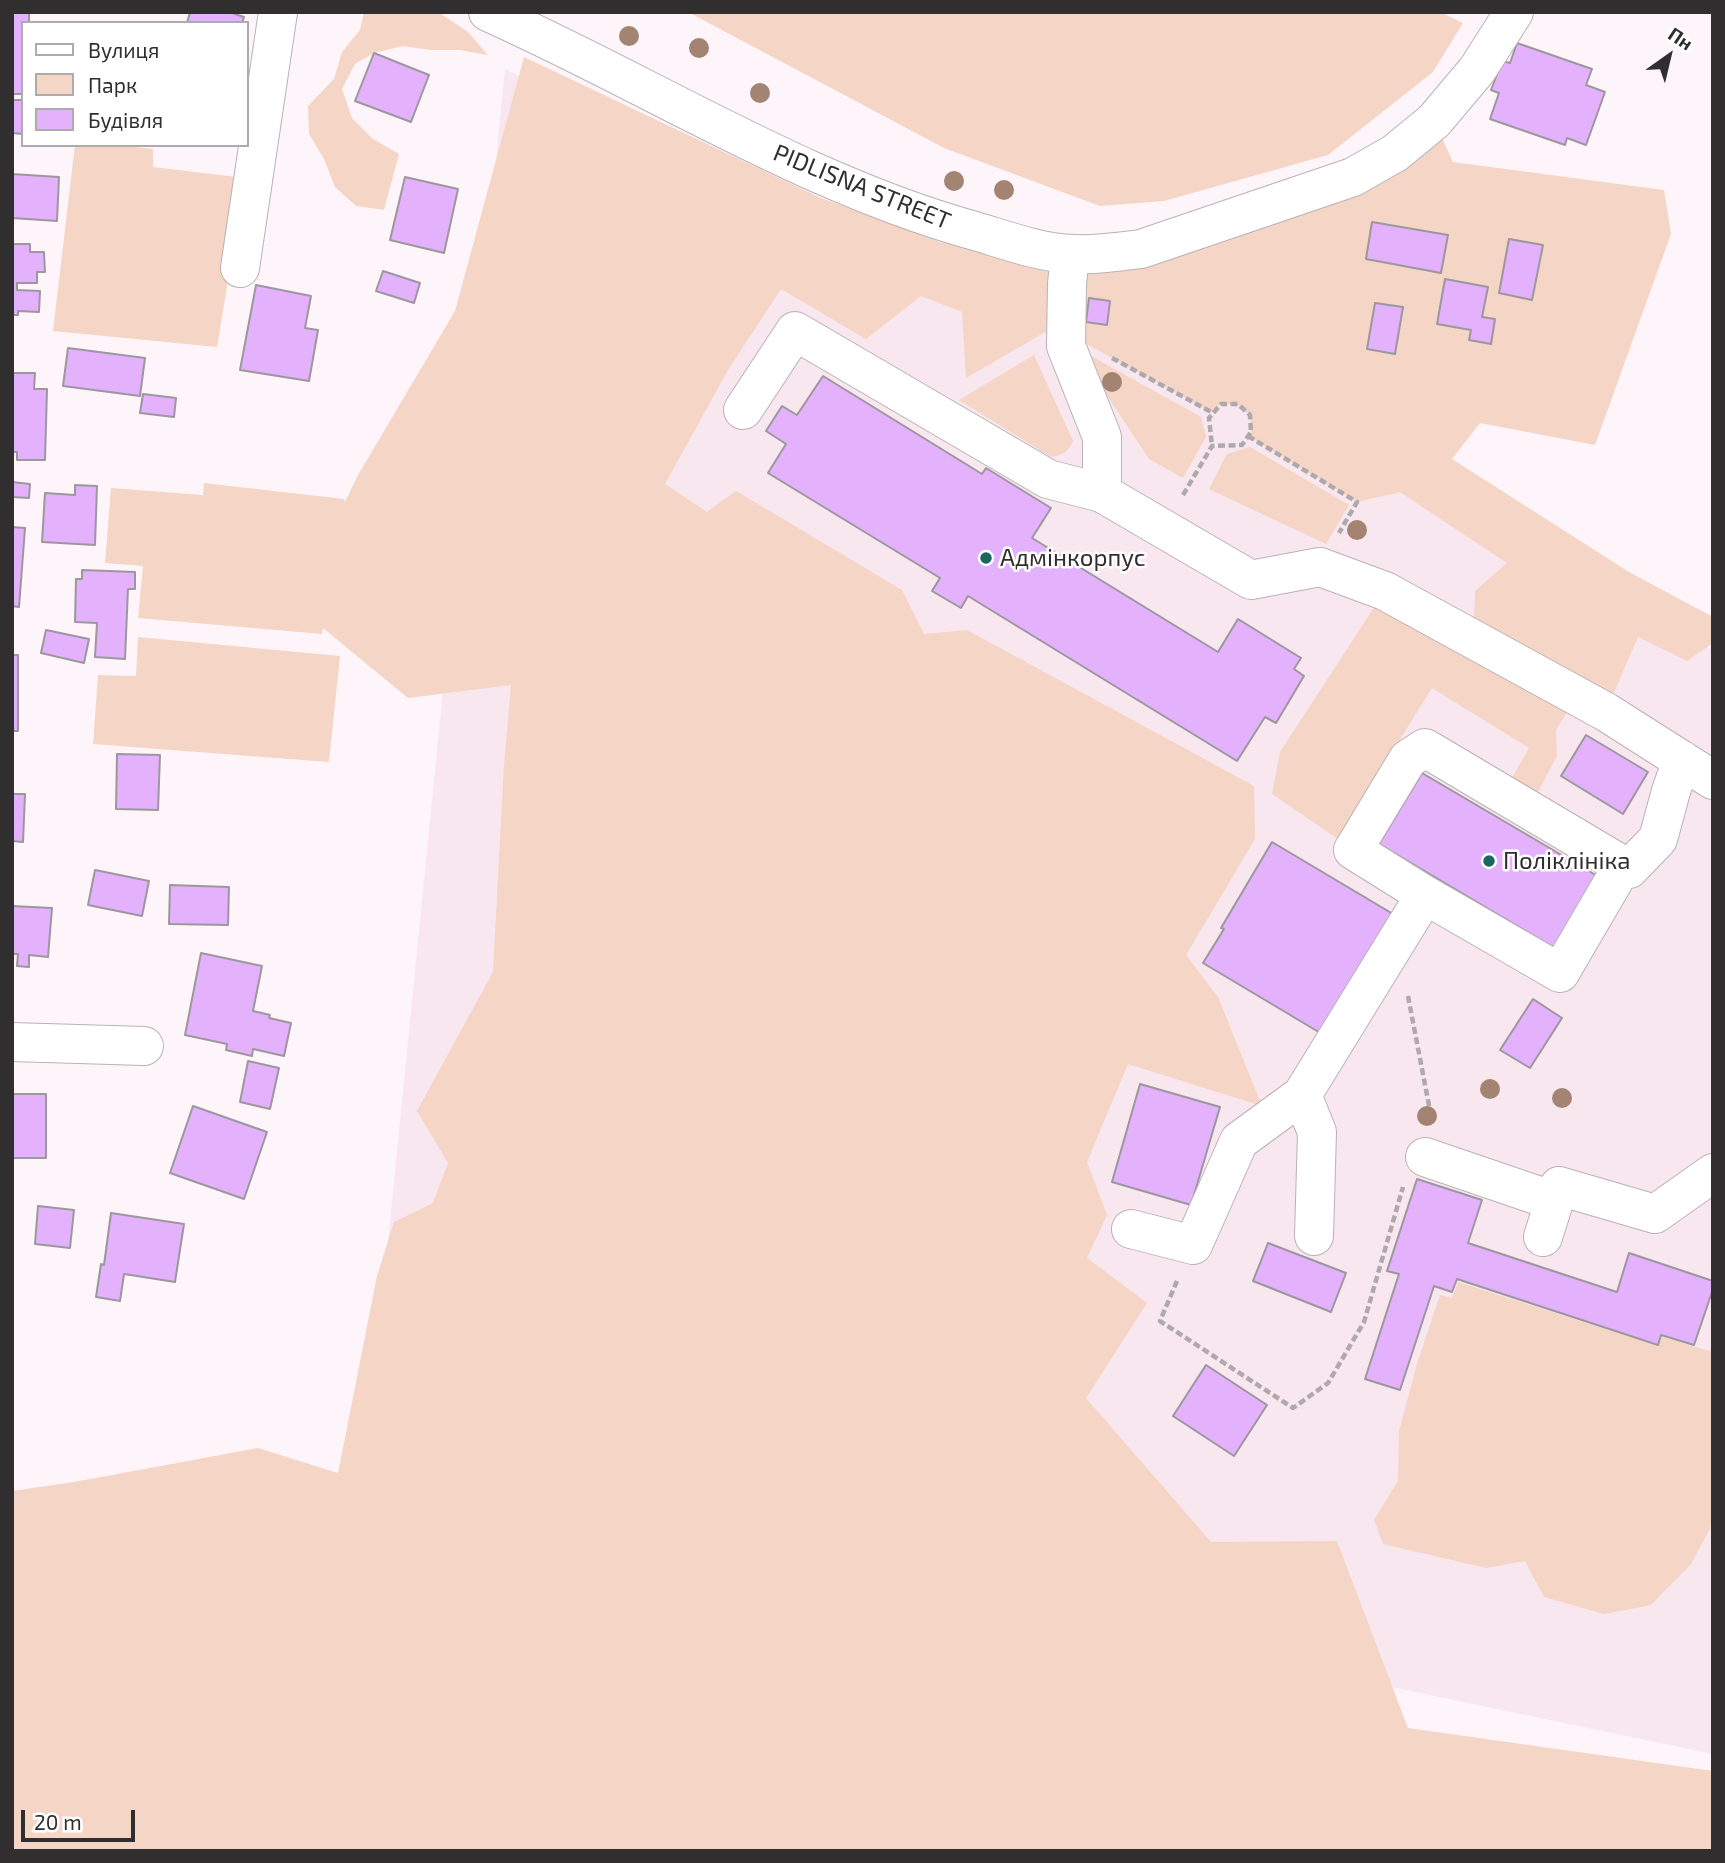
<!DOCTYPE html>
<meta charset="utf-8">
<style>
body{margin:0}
#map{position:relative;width:1725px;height:1863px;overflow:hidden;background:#fef5fa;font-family:"Exo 2",sans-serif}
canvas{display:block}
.frame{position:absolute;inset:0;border:14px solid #312e30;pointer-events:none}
.legend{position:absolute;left:21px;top:21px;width:228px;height:126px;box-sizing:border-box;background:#fff;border:2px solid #adabac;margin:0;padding:9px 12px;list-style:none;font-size:21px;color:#312e30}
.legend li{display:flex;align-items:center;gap:14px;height:35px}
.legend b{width:35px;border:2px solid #adabac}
.north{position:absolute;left:1634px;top:21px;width:70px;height:70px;-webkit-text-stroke:5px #fff;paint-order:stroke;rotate:34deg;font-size:19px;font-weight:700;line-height:28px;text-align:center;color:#312e30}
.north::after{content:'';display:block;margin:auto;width:24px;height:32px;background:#312e30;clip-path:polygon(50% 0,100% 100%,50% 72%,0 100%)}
.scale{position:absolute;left:21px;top:1810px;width:114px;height:32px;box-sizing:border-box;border:4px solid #312e30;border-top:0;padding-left:9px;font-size:21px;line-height:24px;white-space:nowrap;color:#312e30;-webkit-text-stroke:5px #fff;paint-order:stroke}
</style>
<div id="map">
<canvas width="1725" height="1863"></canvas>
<div class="frame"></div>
<ul class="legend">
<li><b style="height:9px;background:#fff"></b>Вулиця</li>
<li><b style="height:19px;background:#f5d5c5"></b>Парк</li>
<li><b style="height:19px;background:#e4b2fc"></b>Будівля</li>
</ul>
<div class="north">Пн</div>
<div class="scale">20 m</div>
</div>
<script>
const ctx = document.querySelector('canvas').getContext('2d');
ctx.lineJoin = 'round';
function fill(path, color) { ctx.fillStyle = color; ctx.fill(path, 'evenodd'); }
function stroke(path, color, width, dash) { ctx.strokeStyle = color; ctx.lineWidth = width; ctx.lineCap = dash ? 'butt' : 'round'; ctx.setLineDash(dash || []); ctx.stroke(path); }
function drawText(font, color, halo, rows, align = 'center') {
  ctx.font = font + ' "Exo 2",sans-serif'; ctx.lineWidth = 5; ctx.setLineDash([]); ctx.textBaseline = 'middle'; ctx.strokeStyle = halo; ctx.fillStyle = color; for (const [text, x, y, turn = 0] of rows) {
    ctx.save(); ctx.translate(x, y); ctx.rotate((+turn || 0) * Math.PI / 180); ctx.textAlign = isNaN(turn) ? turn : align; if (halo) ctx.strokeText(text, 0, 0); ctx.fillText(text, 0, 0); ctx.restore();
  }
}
fill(new Path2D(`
 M505 69 652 142 812 215 1112 289 1713 650V1754L365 1473Z`), '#f8e7ef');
fill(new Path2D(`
 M364 12H438L468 32 488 55 459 50H431L403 46 374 53 355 64 342 89 352 118 373 139 399 154 384 210 356 206 335 187 324 159 309 134 308 106 334 79 342 52 360 30Z
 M688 12H1440L1463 23 1433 72 1328 155 1164 201 1100 206 944 148Z
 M524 57 821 198 940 242 1058 270H1077L1141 249 1434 121 1453 162 1664 190 1671 234 1595 445 1480 423 1452 459 1629 572 1713 617V643L1687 661 1638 637 1611 699 1474 621 1475 591 1507 563 1400 492 1357 502 1248 436 1251 432 1250 415 1238 405 1221 404 1212 413 1067 333 1066 320 966 378 962 312 921 296 866 339 781 289 728 370 665 484 707 512 736 491 902 590 924 634 967 630 1254 786 1255 839 1186 955 1218 997 1262 1106 1128 1064 1087 1162 1107 1215 1087 1258 1147 1303 1086 1398 1211 1542 1337 1541 1408 1728 1713 1771V1851H12V1491L74 1482 258 1448 338 1473 377 1276 394 1222 433 1203 448 1163 417 1111 493 972 504 765 511 685 408 698 323 628 322 634 138 618 143 566 105 563 111 488 203 495 204 483 344 499 345 502 358 475 455 311Z
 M75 145H116L153 149V167L245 178 217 347 53 331Z
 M1075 347 1201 417 1206 437 1183 478 1149 459Z
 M1034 355 1073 441C1068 452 1063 455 1051 457L959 400Z
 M1250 447 1349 505 1326 544 1209 489 1227 454Z
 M1379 600 1572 704 1556 730 1557 756 1538 792 1512 778 1529 748 1432 688 1338 839 1272 794 1280 752Z
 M138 637 340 656 329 762 93 744 98 675 136 676Z
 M1458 1282 1658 1346 1662 1337 1713 1352V1519L1710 1529 1691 1564 1651 1605 1604 1614 1544 1597 1525 1561 1486 1568 1383 1544 1374 1520 1398 1481 1399 1431 1417 1364 1440 1295 1452 1298Z`), '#f5d5c5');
const building = new Path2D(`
 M12 12H29V23H23L22 94H12Z
 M190 12H229L244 17 242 23H187Z
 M1517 43 1592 69 1586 85 1605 92 1586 145 1567 138 1565 145 1490 119 1499 93 1491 90 1502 61 1510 63Z
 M374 53 429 75 411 122 355 101Z
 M12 100H23V134L12 133Z
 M12 174 59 177 57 221 12 218Z
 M405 177 458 189 444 253 390 240Z
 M1372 222 1448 235 1441 273 1366 259Z
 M1509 239 1543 245 1532 300 1499 293Z
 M14 244H30V252H44L45 272H37V283H17V290L40 291 39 312 18 311V315H12V246Z
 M383 271 420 283 414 303 376 291Z
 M1445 279 1488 287 1482 317 1495 319 1491 344 1469 340 1471 330 1437 324Z
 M256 285 311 296 305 328 318 330 309 381 240 370Z
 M1089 298 1110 301 1107 325 1086 322Z
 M1375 303 1403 307 1395 354 1367 349Z
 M68 348 145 358 140 396 63 386Z
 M12 373H35L34 389H47L45 460H17V452H12Z
 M823 376 982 474 986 468 1051 508 1032 538 1218 652 1238 619 1301 658 1294 669 1304 676 1276 723 1265 717 1237 761 968 596 961 608 932 591 940 578 768 473 786 444 766 431 782 406 797 415Z
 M143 394 176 398 174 417 140 413Z
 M12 482 30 484 29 498 12 497Z
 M75 485 97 486 95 545 42 542 45 493 75 495Z
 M12 527 25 528 19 607 12 606Z
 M82 570 135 572V589H128L125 659 95 657 97 623 75 622 76 579H82Z
 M46 630 89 639 84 663 41 653Z
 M12 655H18V731H12Z
 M1586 735 1648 772 1623 814 1561 776Z
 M117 754 160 755 158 810 116 809Z
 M1422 773 1599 877 1556 949 1379 844Z
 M12 794H25L23 842 12 841Z
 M1272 842 1393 914 1322 1034 1203 963 1224 929 1221 928Z
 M95 870 149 881 142 916 88 905Z
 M170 885 229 887 228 925 169 924Z
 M12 906 52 908 48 957 29 955V967L17 966 18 954H12Z
 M201 953 262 966 253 1011 270 1015 269 1018 291 1023 284 1056 253 1049 252 1056 226 1050 227 1044 185 1035Z
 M1533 999 1562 1018 1530 1068 1500 1050Z
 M248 1061 279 1068 270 1109 240 1102Z
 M1140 1084 1220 1107 1191 1205 1112 1182Z
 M12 1094H46V1158H12Z
 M193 1106 267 1132 244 1199 170 1173Z
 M1417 1179 1482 1200 1468 1243 1617 1292 1629 1253 1713 1281V1289L1694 1345 1661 1335 1658 1345 1457 1279 1452 1292 1434 1286 1400 1390 1365 1379 1399 1274 1387 1271Z
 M38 1206 74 1210 70 1248 35 1244Z
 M111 1213 184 1224 175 1282 124 1274 120 1301 96 1297 101 1264 104 1265Z
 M1268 1243 1346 1273 1331 1312 1253 1281Z
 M1206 1365 1267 1405 1234 1456 1173 1416Z`);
fill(building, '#e4b2fc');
stroke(building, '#9b979d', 2);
const minor = new Path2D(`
 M488 12C649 84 805 184 975 231 1006 240 1040 253 1073 254 1096 255 1118 252 1141 249L1353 177 1395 153 1434 121 1477 70 1514 12
 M1070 254 1067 284 1066 346 1102 437V493L1251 580 1320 567 1385 591 1606 712 1713 780
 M240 268 278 12
 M743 410 795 331 1048 479 1102 493
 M1425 895 1560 973 1623 865
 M12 1042 144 1046
 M1302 1095 1317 1132 1314 1236
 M1425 1157 1554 1201
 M1131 1229 1193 1245 1239 1141 1302 1095 1425 895 1353 850 1408 759 1425 748 1629 869 1658 839 1671 791 1682 760
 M1543 1237 1559 1186 1655 1214 1713 1173`);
stroke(minor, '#bab2b5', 40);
stroke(new Path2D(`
 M1112 358 1213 413
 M1248 436 1357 502 1339 533
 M1183 495 1212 446 1242 445 1251 432 1250 415 1238 404H1221L1209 418 1212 446
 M1408 996 1432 1121
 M1177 1281 1160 1321 1293 1408 1328 1383 1364 1322 1403 1187`), '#afa8ac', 4.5, [7, 3.5]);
stroke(minor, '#fff', 38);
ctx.fillStyle = '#a38372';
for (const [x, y] of [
 [629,36],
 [699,48],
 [760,93],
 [954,181],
 [1004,190],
 [1112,382],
 [1357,530],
 [1490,1089],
 [1562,1098],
 [1427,1116]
]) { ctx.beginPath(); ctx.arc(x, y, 10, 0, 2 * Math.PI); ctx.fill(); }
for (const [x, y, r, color] of [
 [986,558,7,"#1a6661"],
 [1489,861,7,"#1a6661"]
]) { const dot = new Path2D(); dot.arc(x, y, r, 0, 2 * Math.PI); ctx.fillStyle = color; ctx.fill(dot); stroke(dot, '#fff', 2.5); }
drawText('24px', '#312e30', '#fff', [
 ["PIDLISNA STREET",862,187,22]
]);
drawText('24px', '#312e30', '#fff', [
 ["Адмінкорпус",1000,558],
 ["Поліклініка",1503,861]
], 'left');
</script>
